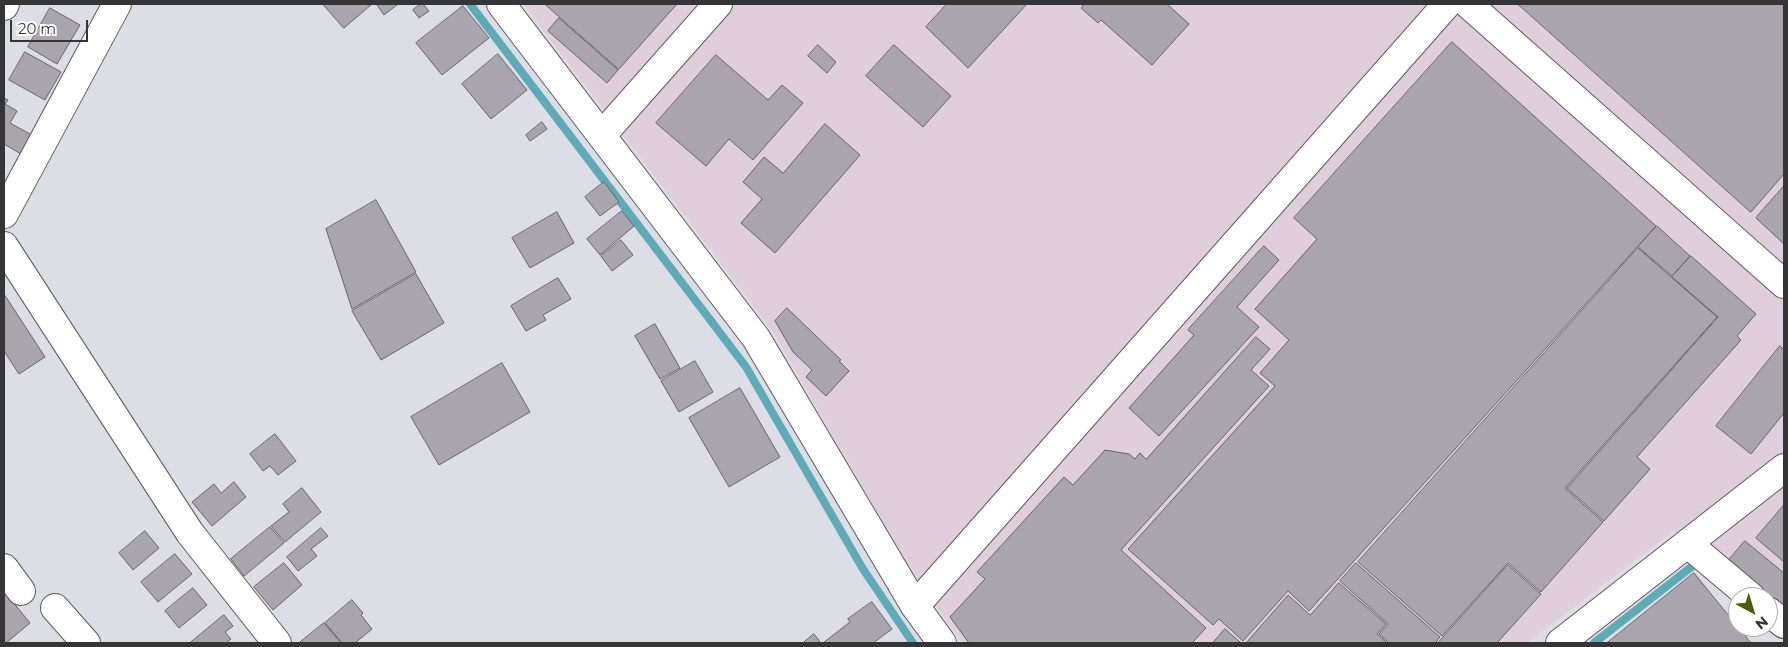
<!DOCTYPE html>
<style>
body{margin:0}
#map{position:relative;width:1788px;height:647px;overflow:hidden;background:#dddde5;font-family:Montserrat,sans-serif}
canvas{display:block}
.frame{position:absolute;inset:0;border:5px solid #353538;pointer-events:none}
.north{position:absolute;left:1728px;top:587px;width:50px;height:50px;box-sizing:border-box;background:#fff;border:1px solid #aeaeaf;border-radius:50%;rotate:141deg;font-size:14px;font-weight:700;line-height:20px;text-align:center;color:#353538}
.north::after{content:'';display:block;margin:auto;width:18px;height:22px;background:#4a5f08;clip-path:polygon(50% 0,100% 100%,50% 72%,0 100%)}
.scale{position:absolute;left:10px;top:20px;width:78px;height:22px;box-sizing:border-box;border:2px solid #353538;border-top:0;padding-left:6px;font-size:15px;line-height:18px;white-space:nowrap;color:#353538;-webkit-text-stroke:4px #fff;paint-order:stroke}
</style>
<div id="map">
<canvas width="1788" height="647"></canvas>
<div class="frame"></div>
<div class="north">N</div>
<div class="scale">20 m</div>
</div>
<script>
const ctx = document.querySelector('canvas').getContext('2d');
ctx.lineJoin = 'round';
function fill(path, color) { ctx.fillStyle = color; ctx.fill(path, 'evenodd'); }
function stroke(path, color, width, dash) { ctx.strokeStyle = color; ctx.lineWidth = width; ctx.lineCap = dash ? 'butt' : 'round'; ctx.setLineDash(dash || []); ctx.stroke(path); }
fill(new Path2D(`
 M523 4H1784V620L1768 607V597H1756L1674 531 1527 643H963L941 614 905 560 773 332Z`), '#e1cedd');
stroke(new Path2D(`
 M470 4 746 367 863 569 913 643
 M1594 643 1699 561`), '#5dabb7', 8);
const building = new Path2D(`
 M323 4H372L344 28Z
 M378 4H398L384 15 377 5Z
 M421 4H423L429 11 419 18 413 10Z
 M545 4H677L619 69Z
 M947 4H1027L968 68 926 27Z
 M1081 4H1167L1189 24 1152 65 1101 20 1098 23 1081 8 1083 6Z
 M1518 4H1784V174L1751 212Z
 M463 6 489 38 442 75 416 43Z
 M50 8 80 25 57 64 28 47Z
 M559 18 618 70 607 83 548 31Z
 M1452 42 1656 226 1309 611 1288 591 1243 641 1219 619 1213 625 1128 549 1275 386 1260 373 1289 340 1255 309 1317 239 1294 218Z
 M818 45 836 62 827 73 808 56Z
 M894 45 951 96 923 127 866 76Z
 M25 52 61 72 45 100 9 80Z
 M498 54 527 90 491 119 462 84Z
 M716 55 768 100 782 85 803 103 753 160 729 139 706 166 656 123Z
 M4 98 8 100 5 104 17 111 10 123 32 135 21 154 4 144Z
 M542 122 547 129 530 141 526 135Z
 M825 124 860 155 775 253 741 223 762 199 743 182 764 157 783 173Z
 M604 182 619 202 600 216 585 197Z
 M1784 186V244L1756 218Z
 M376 200 416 272 352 309 326 229Z
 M622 211 634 226 600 255 587 239Z
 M557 212 574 243 530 268 512 238Z
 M1657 226 1690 256 1672 276 1638 247Z
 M621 240 633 255 612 271 601 256Z
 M1264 246 1279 260 1237 307 1259 327 1159 436 1129 408 1194 335 1188 330Z
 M1638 248 1717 317 1565 488 1603 522 1541 592 1508 563 1442 636 1358 562Z
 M1691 256 1756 314 1737 336 1741 340 1637 457 1650 469 1604 521 1567 488 1718 317 1672 277Z
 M416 274 444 323 381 360 352 311Z
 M558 278 571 299 543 315 546 320 526 331 511 306Z
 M4 294 45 357 19 374 4 351Z
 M787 308 841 360 839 361 849 371 826 396 806 377 812 370 793 352 775 321Z
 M655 324 680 368 660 379 635 336Z
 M1256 337 1270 349 1251 370 1269 386 1121 550 1206 628 1192 643H969L950 617 985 579 977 572 1064 477 1073 485 1105 450 1129 454 1135 459 1140 453 1146 459Z
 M1780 346 1784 350V413L1751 454 1716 426Z
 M695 361 713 392 679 412 661 381Z
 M502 363 530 412 439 465 411 417Z
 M740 388 780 457 729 487 689 418Z
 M275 434 296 461 278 475 270 466 263 471 250 454Z
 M234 482 246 497 212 526 192 502 214 484 221 493Z
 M302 488 321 512 285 542 271 526 289 512 283 504Z
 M1784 505V562L1756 538Z
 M270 527 284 543 244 576 231 559Z
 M321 528 328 536 311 549 317 556 298 571 287 557Z
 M145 531 159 548 133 570 119 553Z
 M1745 541 1784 573V607L1728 561Z
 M175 554 192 574 158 602 141 582Z
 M284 563 302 585 273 610 254 587Z
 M1356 563 1440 637 1435 643H1389L1379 634 1388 624 1340 581Z
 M1508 565 1541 594 1497 643H1438Z
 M1694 573 1751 643H1607Z
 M1339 583 1386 624 1377 634 1387 643H1246L1288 595 1310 615Z
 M193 588 207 605 179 628 165 611Z
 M4 591 30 623 6 643H4Z
 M352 600 363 613 361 615 372 629 355 643H342L325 623Z
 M872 602 892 629 873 643H823L850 622 848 619Z
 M224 615 233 626 225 632 231 639 226 643H190Z
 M324 623 341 643H299Z
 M1225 629 1241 643H1213Z
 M814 634 821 643H803Z`);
fill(building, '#a8a5ac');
stroke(building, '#67646b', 1);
const minor = new Path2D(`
 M501 4 756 338 915 606 942 643
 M4 6 5 4
 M4 214 117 4
 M4 246 190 533 277 643
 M1688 544 1751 597
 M4 568 21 591
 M55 608 86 643
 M1768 611 1784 624`);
const tertiary = new Path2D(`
 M1468 4 1784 284
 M602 135 718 4
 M915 606 1447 4
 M1560 643 1784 468`);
stroke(minor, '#5a5b61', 30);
stroke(tertiary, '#5a5b61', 30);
stroke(minor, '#fff', 28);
stroke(tertiary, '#fff', 28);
</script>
